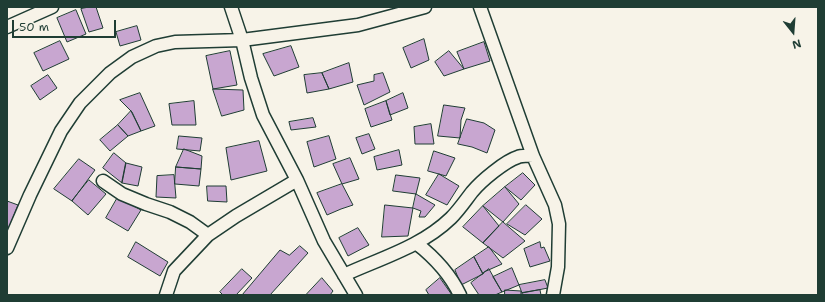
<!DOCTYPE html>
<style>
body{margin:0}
#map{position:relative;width:825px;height:302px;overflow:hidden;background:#f7f3e8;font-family:"Shantell Sans",sans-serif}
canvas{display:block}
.frame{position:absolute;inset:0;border:8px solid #1f3d34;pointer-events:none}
.north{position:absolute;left:773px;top:12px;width:40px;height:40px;-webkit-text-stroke:3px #f7f3e8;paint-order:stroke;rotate:163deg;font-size:11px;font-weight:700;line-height:16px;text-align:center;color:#1f3d34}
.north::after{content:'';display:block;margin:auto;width:14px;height:18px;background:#1f3d34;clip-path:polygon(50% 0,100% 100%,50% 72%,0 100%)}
.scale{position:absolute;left:12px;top:20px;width:104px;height:18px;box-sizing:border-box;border:2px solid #1f3d34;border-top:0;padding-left:5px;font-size:12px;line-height:14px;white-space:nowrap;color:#1f3d34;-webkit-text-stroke:3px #f7f3e8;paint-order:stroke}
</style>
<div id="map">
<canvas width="825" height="302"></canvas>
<div class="frame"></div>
<div class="north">N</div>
<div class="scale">50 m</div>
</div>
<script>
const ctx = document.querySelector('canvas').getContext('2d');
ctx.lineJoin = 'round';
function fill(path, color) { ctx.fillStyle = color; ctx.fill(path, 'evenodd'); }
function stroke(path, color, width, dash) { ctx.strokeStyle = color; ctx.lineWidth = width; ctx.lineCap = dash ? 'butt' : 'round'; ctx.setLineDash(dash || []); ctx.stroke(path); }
const building = new Path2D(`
 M89 7H96L103 28 89 32 81 9Z
 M76 10 86 34 67 42 57 18Z
 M137 26 141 40 120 46 116 32Z
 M424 39 429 60 411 68 403 48Z
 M60 41 69 59 43 71 34 53Z
 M484 42 490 61 464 69 457 52Z
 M291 46 299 67 274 76 263 54Z
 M230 51 237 85 213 89 206 56Z
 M449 51 464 69 444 76 435 62Z
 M349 63 353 82 329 89 322 73Z
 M322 73 329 89 307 93 304 75Z
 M383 73 390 92 364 105 357 85 374 81V75Z
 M48 75 57 88 40 100 31 86Z
 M213 89 243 90 244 110 222 116Z
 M140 93 155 126 141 131 132 112 120 100Z
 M403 93 408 108 390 115 386 101Z
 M194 101 196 125H172L169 104Z
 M386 101 392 120 371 127 365 109Z
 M444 105 465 108 461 120 460 138 438 136Z
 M131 111 141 131 128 136 118 125Z
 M313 118 316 127 291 130 289 122Z
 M467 119 484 123 495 130 487 153 472 147 458 144Z
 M431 124 434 144H415L414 127Z
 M118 125 128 136 110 151 100 140Z
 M369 134 375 149 362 154 356 138Z
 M179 136 202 138 200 151 177 149Z
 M329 136 336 159 314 167 307 142Z
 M259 141 267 171 231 180 226 148Z
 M184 149 202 156 201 169 176 167Z
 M399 150 402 165 377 170 374 157Z
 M434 151 455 158 446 176 428 171Z
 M114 153 126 163 122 183 103 168Z
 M350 158 359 179 342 184 333 164Z
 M79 159 95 170 72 201 54 189Z
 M126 163 142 167 138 186 122 183Z
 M176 167 201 169 199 186 175 184Z
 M523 173 535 185 521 200 505 187Z
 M439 174 459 186 447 205 426 195Z
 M174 175 176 198 156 197 157 176Z
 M396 175 420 178 416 194 393 191Z
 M89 180 106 194 88 215 72 201Z
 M342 184 353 205 341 209 327 215 317 193Z
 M207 186H226L227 202 208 201Z
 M505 187 519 204 503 222 483 206Z
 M416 194 435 205 425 217H419L421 211 413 208Z
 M118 197 141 210 128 231 106 218Z
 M7 201 18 205 8 230 7 229Z
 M385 205 413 208 408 236 382 237Z
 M526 205 542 219 525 235 507 224Z
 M483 206 499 226 483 243 463 227Z
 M503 222 525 241 503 258 483 243Z
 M358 228 369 245 348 256 339 238Z
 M136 242 168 262 160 276 128 257Z
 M540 242 541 248 544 247 550 261 530 267 524 249Z
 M300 246 308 253 270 295H242L280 250 289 255Z
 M489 247 502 264 484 272 483 274 474 257Z
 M474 257 483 274 461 285 455 270Z
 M512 268 519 285 502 292 493 277Z
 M242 269 252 278 236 295H223L220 292Z
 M489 269 502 292 495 295H479L471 283Z
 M322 278 333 291 330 295H306Z
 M440 278 452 295H429L426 290Z
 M545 280 548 288 522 293 519 285Z
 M505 290 521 291V295H505Z
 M540 290 541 295H522V293Z`);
fill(building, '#c8a6d0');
stroke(building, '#1f3d34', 1);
const street = new Path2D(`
 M231 7 242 40 251 78 263 115 297 180 324 241 356 295
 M480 7 533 156 555 205 559 224 558 267 553 295
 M7 27 52 7
 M103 181 122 194 146 204 170 212 190 222 208 235
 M416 243C434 257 450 274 460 295
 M7 248 30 195 61 131 80 103 110 73 132 57 156 46 175 42 242 40 358 25 425 7
 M344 275C381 258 421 247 451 218 459 210 465 201 472 192 481 181 505 161 518 157 522 155 528 156 533 156
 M166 295 174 271 208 235 236 216 297 180`);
stroke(street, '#1f3d34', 15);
stroke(street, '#f7f3e8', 12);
</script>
